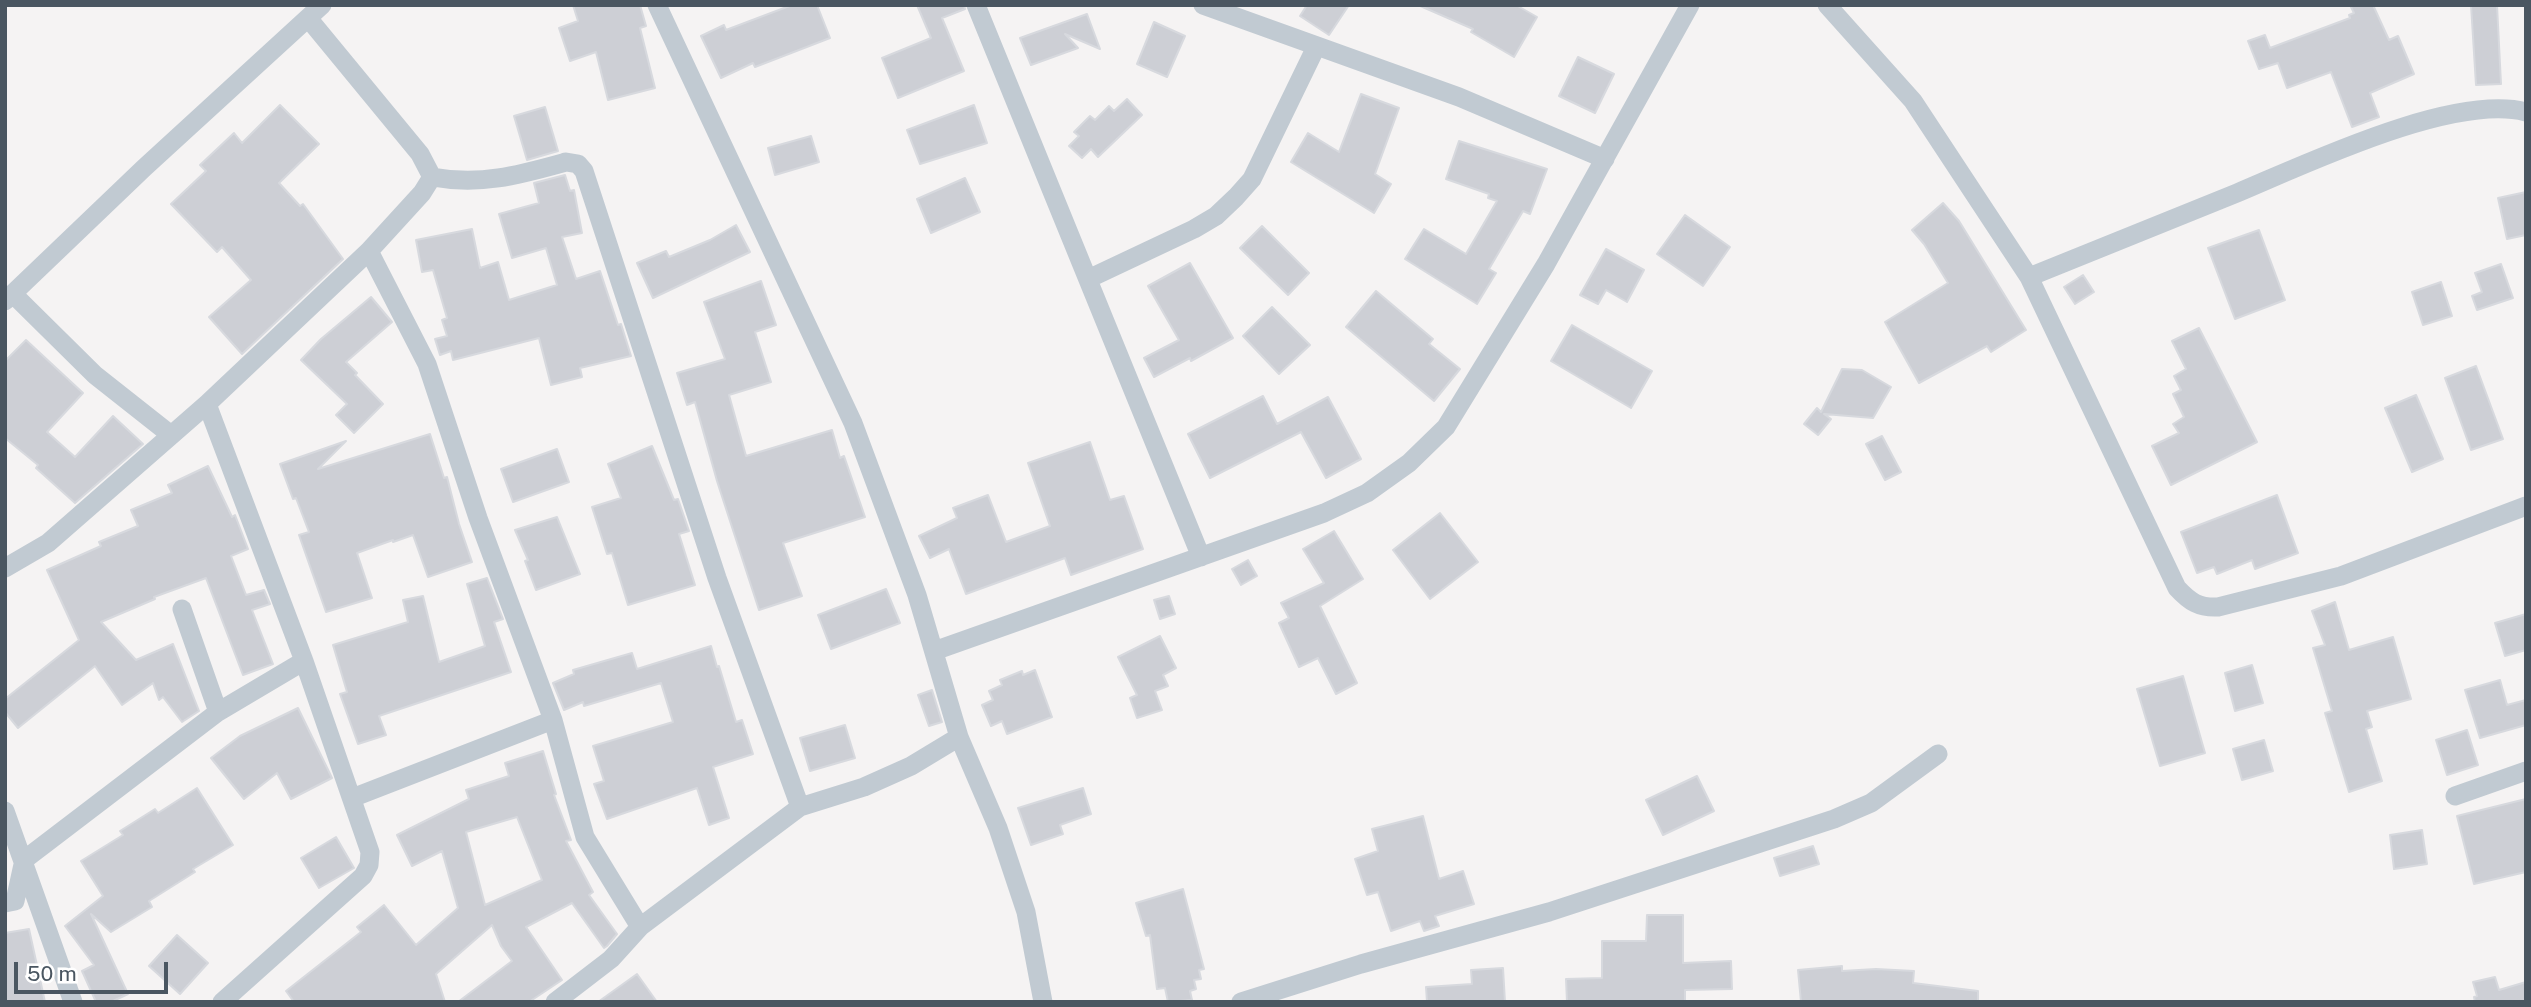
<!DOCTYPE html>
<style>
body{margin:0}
#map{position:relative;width:2531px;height:1007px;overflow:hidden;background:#f5f3f3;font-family:"Public Sans",sans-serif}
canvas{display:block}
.frame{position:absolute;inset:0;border:7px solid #4a5661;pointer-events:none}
.scale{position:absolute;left:14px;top:962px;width:154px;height:32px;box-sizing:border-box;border:4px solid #4a5661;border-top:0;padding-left:9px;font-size:21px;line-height:24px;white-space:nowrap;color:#4a5661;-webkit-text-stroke:5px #fff;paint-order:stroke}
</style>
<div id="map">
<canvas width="2531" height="1007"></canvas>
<div class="frame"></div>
<div class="scale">50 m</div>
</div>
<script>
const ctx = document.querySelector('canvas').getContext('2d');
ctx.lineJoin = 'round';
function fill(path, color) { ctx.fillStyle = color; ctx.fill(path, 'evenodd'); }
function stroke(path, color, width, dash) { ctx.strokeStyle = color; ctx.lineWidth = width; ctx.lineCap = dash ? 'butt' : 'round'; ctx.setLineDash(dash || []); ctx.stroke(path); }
const building = new Path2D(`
 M573 5H640L646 26 640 28 655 88 608 100 596 52 570 61 559 28 578 21Z
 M792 5H817L830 38 755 67 753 63 721 78 701 36 724 25 726 30Z
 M917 5H964L965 9 942 18 964 71 898 98 882 58 931 38Z
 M1307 5H1349L1329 35 1300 16Z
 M1418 5H1516L1537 17 1514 57 1471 32 1473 29Z
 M2350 5H2373L2389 40 2398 36 2414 74 2370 93 2379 117 2352 127 2331 72 2287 88 2278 63 2259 69 2248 41 2265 35 2270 48 2350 18 2349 15 2354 13Z
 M2471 5H2497L2501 84 2476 85Z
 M1087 14 1100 49 1065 34 1078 48 1031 65 1020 38Z
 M1154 22 1185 36 1167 77 1137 64Z
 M1578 57 1614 74 1595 113 1559 96Z
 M1361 94 1399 108 1375 174 1391 184 1374 213 1291 162 1308 133 1339 152Z
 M1127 99 1142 115 1098 157 1091 149 1082 158 1069 146 1079 136 1074 132 1090 116 1095 120 1109 106 1114 111Z
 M280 105 319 144 279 183 300 206 303 204 343 259 242 354 209 317 251 280 222 247 217 252 171 204 206 171 200 165 234 133 242 143Z
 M974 105 987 143 920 164 907 130Z
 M545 107 558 151 527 160 514 116Z
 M811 136 819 162 775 175 768 148Z
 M1459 141 1547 169 1530 214 1523 211 1489 269 1496 273 1477 304 1405 259 1424 229 1466 254 1497 201 1488 198 1489 194 1446 179Z
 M565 175 570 191 574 190 582 233 562 237 576 279 600 271 618 325 621 324 631 356 580 368 582 377 551 385 539 338 453 360 451 351 440 355 435 339 447 336 442 320 447 318 433 270 422 272 416 240 472 229 480 268 498 262 509 300 557 285 546 248 512 258 499 214 539 203 534 183Z
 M965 178 980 212 931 233 917 199Z
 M2526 192V235L2507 239 2498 198Z
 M1943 203 1959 221 2026 330 1991 352 1987 346 1919 383 1885 322 1948 283 1924 244 1912 230Z
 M1685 215 1730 247 1703 286 1657 254Z
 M736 225 750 252 653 298 637 263 666 251 669 257 710 240Z
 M1262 226 1309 273 1288 295 1240 248Z
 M2259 230 2285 300 2235 319 2208 248Z
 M1606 249 1644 270 1627 302 1606 290 1598 304 1580 295Z
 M1190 263 1233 338 1191 361 1190 358 1154 377 1144 358 1179 340 1148 286Z
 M2501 264 2513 298 2477 310 2472 296 2482 292 2475 273Z
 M2083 275 2094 292 2075 304 2064 287Z
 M761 281 776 325 755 332 771 382 729 395 746 456 832 430 840 458 844 456 865 517 783 543 802 596 759 610 717 481 695 402 687 405 677 373 725 359 704 302Z
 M2441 282 2452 316 2423 325 2412 292Z
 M1376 291 1433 339 1429 344 1460 369 1434 401 1346 327Z
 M371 297 392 322 346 362 357 373 355 375 383 404 354 433 336 415 347 404 301 360 321 339Z
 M1272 307 1310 345 1279 374 1243 336Z
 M1572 325 1652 371 1631 408 1551 361Z
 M2199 328 2257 442 2171 485 2152 446 2179 433 2173 424 2184 417 2173 394 2181 390 2174 376 2186 369 2172 341Z
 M26 340 83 393 47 432 75 457 113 416 143 444 75 503 36 468 38 465 5 438V361Z
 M2476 366 2503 439 2471 450 2445 378Z
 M1842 369 1862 370 1891 387 1873 418 1824 414 1831 419 1818 435 1804 424 1817 408 1821 412Z
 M2416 395 2443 459 2412 472 2385 408Z
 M1263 396 1277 424 1328 397 1361 459 1326 478 1301 432 1210 478 1188 434Z
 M430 434 444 478 447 477 459 524 472 562 428 577 413 535 393 542V540L357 553 372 598 326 612 299 535 309 532 296 498 293 499 280 464 346 441 318 469Z
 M1882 436 1901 472 1885 480 1866 444Z
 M1090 442 1110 500 1124 496 1143 549 1071 575 1065 558 966 594 949 549 930 558 919 536 957 518 953 508 988 495 1006 542 1050 526 1028 463Z
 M652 446 674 500 678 499 689 531 679 534 695 585 628 605 612 553 607 554 592 507 621 498 608 464Z
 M557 449 569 482 513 502 501 469Z
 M208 466 232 517 235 515 248 549 231 556 246 595 264 590 270 604 252 610 273 664 243 675 206 578 154 597 155 599 101 622 136 660 173 644 199 711 182 722 163 697 159 700 153 683 122 705 95 666 18 728 5 712V699L79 640 47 570 101 546 99 542 138 526 131 510 172 493 168 485Z
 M2277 495 2298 553 2255 569 2252 560 2217 574 2214 567 2197 573 2181 532Z
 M1440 513 1478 562 1430 599 1393 550Z
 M557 517 580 574 536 590 525 561 528 560 515 530Z
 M1334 531 1363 579 1320 606 1357 683 1336 694 1318 658 1299 667 1279 623 1289 618 1281 603 1324 583 1303 549Z
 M1248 560 1257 576 1241 585 1232 569Z
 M487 578 503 619 494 622 511 672 379 716 386 735 358 744 340 694 347 692 333 645 408 622 403 600 423 596 439 662 485 646 467 584Z
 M886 589 900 623 831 649 818 615Z
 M1169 596 1175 614 1160 619 1154 600Z
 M2335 602 2349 650 2393 637 2411 699 2367 711 2372 727 2366 729 2382 781 2349 792 2325 713 2332 711 2313 648 2325 645 2312 611Z
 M2526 614V650L2505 656 2495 623Z
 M1160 636 1176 668 1163 675 1168 686 1155 691 1162 710 1137 718 1130 698 1137 695 1118 657Z
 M711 646 717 667 719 666 736 722 742 720 753 754 713 767 729 818 709 825 697 788 607 819 594 784 604 781 593 746 673 722 661 683 584 706 583 702 564 710 553 683 574 674 573 670 632 653 637 669Z
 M2252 665 2263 703 2235 711 2225 673Z
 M1035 670 1052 717 1007 734 1002 721 991 726 982 705 993 700 989 691 1002 685 1000 680 1022 671 1023 675Z
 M2183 676 2205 753 2160 766 2137 689Z
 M2500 680 2507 705 2526 700V725L2480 738 2465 690Z
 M932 690 942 722 929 726 918 695Z
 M298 708 332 778 291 799 277 773 244 799 211 758 240 736Z
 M845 725 855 758 810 771 800 738Z
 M2467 730 2478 765 2447 775 2436 740Z
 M2264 740 2273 771 2242 780 2233 749Z
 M543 751 556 794 554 795 571 840 566 841 593 892 589 895 617 934 607 946 604 948 572 903 526 927 562 980 529 1002H458L512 961 501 946 492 925 436 974 445 1002H294L286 991 361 932 357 927 384 905 416 945 458 908 442 851 412 866 397 835 469 799 466 790 509 776 505 763ZM517 817 542 880 485 905 466 832Z
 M1697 776 1714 811 1663 835 1646 800Z
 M197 788 233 845 193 869 195 872 149 901 152 907 111 932 91 914 128 994 111 1002H96L82 971 94 965 65 926 103 896 81 861 123 835 120 831 155 809 158 813Z
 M1083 788 1091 814 1060 825 1063 834 1031 845 1018 808Z
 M2526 799V872L2474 884 2457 816Z
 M1423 816 1439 879 1463 871 1474 904 1435 916 1439 926 1424 931 1420 921 1391 931 1378 892 1367 895 1355 859 1378 851 1372 829Z
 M2422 830 2427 864 2394 869 2390 835Z
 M336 837 354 868 319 888 301 858Z
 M1813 846 1819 864 1780 876 1774 858Z
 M1183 889 1204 969 1199 970 1201 979 1194 980 1196 989 1190 991 1192 1000 1168 1002 1165 988 1157 989 1150 935 1146 936 1136 903Z
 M1647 915H1683V963L1731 961 1732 989 1685 990V1002H1567L1566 979 1602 978V941H1646Z
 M29 929 45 1002H5V933Z
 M177 935 208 963 180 994 149 966Z
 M1842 966V971L1876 969 1914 971 1913 983 1978 991V1002H1801L1798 970Z
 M1503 968 1505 1002H1427L1426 987 1472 984 1471 970Z
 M637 974 657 1002H598Z
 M2495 977 2499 990 2526 982V1002H2475L2474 997 2477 996 2473 982Z`);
fill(building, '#cdcfd5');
stroke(building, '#d7d9de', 2);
stroke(new Path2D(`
 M657 5 853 423 917 595 959 737 998 828 1026 912 1043 1002
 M976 5 1201 557
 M1203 5 1459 97 1605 159
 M1827 5 1913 101 2029 277 2177 588C2190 602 2199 608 2218 607L2341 576 2526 506
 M308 18 420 154 432 177
 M432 177C481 186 519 175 566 162L578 164 584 171 717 578 800 807
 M369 251 427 364 478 518 553 720 585 837 640 927
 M2029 277C2098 249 2167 221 2237 193 2306 164 2454 93 2526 112
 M1088 279 1194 229 1216 216 1236 197 1252 179 1316 47
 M13 294 95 375 171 435
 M5 301 144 168 322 5
 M207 404 304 661 370 852 369 865 363 876 222 1002
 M5 568 48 543 207 404 369 251 422 193 432 177
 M182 609 218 712
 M934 651 1324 513 1367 493 1409 463 1446 427 1546 264 1690 5
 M2455 796 2526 771
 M352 798 553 720
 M5 811 73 1002
 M5 903 15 901 24 860 218 712 304 661
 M555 1002 611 959 640 927 800 807 864 787 911 766 959 737
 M1241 1002 1361 964 1549 912 1834 819 1871 803 1938 754`), '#c1cad2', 19);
</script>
